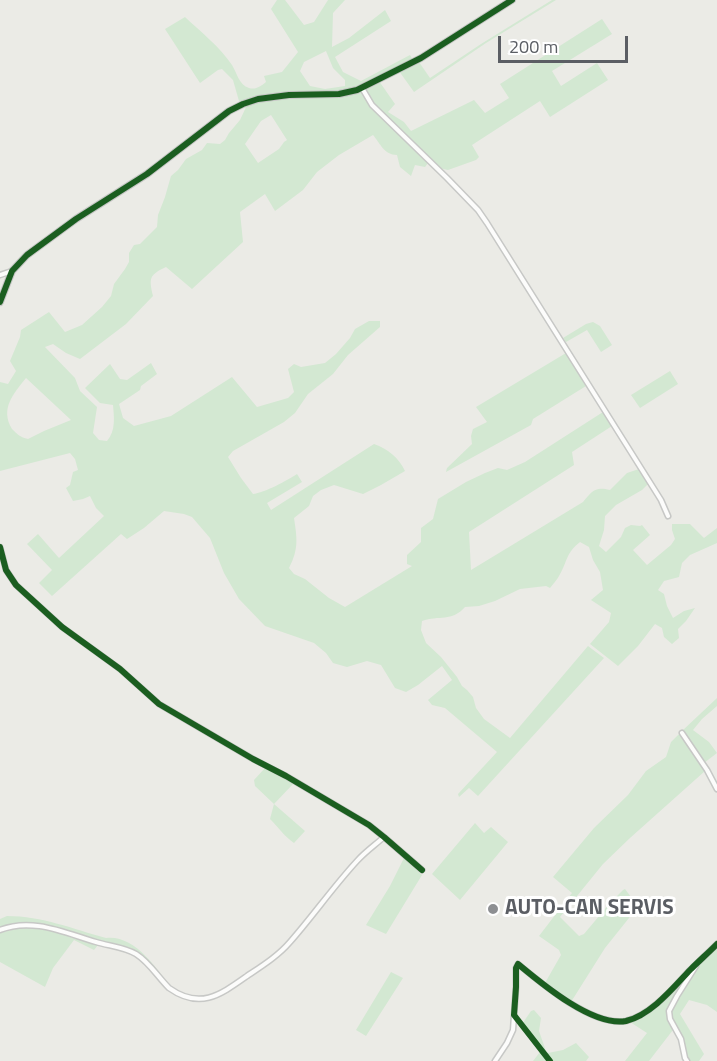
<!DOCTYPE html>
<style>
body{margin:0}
#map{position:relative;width:717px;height:1061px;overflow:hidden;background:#ebebe6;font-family:"Titillium Web",sans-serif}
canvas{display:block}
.scale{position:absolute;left:498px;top:36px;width:130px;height:27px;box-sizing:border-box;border:3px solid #5b5e64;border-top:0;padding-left:8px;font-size:18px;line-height:21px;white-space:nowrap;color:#5b5e64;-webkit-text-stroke:4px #fff;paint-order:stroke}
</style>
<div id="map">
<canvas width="717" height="1061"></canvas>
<div class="scale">200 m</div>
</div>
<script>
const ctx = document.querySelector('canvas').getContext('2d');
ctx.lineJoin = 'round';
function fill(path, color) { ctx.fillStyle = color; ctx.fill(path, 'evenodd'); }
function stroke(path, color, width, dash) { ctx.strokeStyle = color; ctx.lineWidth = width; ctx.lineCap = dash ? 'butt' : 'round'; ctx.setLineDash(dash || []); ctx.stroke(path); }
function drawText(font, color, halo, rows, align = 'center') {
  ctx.font = font + ' "Titillium Web",sans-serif'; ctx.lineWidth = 6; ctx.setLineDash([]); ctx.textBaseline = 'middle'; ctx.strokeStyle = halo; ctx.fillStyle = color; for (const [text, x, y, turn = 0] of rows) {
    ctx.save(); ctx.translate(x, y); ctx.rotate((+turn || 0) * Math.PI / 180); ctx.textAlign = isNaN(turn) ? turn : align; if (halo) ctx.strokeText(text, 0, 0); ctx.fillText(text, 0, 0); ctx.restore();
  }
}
fill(new Path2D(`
 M277 0H285L304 25 314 22 328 0H345L333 13 332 47 349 38 385 10 391 21 335 57 343 72 361 81 410 55 413 60 354 89 342 91 270 95 239 101 233 80 222 69 218 70 200 83 165 29 185 17C201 32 220 47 232 65 237 73 239 85 249 88 256 90 261 86 266 82L264 76 282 72 298 52 271 9ZM326 51 333 68 345 80V86L325 89 310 86 300 71 304 62Z
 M552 0H556L486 43 414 92 399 71 419 62 430 78 481 44Z
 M602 19 612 34 552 71 561 86 597 63 608 80 550 117 540 101 472 145 479 157 476 160 448 170 439 168 383 113 379 114 426 160 428 163 425 167 415 165 411 176 400 167 397 155C384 155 380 143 373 135L339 155 317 172 303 190 275 211 265 194 240 212 243 242 192 289 166 267C149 275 149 278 153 296L126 324 80 359 66 353 53 344 45 347 75 378 80 391 97 407 93 433 99 440 107 441C116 431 114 417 113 405L100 403 85 388 110 364 120 379 127 380 151 363 157 374 141 386 140 390 119 404 123 418 134 426 171 416 232 377 257 407 288 398 294 392 288 369 294 364 301 367 325 363 336 354 350 338 355 329 369 321H380V327L348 355 333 374 308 394 295 413 284 422 233 451 228 457 241 478 253 494C264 493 288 480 297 474L302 482 267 503 271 510 374 444C388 449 399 458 405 471L381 485 363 494 334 485 321 490 313 496 309 506 294 518C297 538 299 549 289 568L294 574 305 579 329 598 345 607 412 566 407 564V555L421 542V528L433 519 438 499 466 482 485 473 498 468 507 470 525 462 603 412 612 426 572 452 574 465 469 532 471 570 583 502C592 491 595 486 610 490L627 473 639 469 648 484 642 490 616 505 605 516 604 530 599 546 606 552 621 537 625 528 631 525 640 526 642 525 650 535 633 550 647 565 671 545 675 539 672 530V524H690L704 538 717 528V543L690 555 682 563 679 577 664 581 658 590 664 594 667 606 673 618 684 611 695 608 686 621 678 629 679 638 672 644 664 637 662 628 655 624 638 646 618 666 590 644 609 622 611 613 591 600 603 590 600 572 593 560 589 547 580 542C565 554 568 561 559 576 557 580 553 584 550 588L546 586 520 589 495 601 479 606 465 607C452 622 439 615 422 621L421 630 426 643 441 657 457 677 462 686 467 690 473 697 476 708 484 719 510 738 588 646 604 658 478 796 469 788 459 797 458 794 497 752 445 708 432 705 428 700 452 680 442 666 418 685 406 692 395 688 381 665 367 661 347 667 333 663 326 653 314 643 265 626 239 599 224 573 210 538 192 517 184 514 164 511 144 528 127 539 121 534 52 596 39 583 52 570 27 544 38 534 59 558 104 516 96 508 90 496 83 499 73 501 66 488 70 485 73 472 78 470 75 459 70 453 0 471V382L8 384 16 371 10 361 20 337 21 330 49 312 65 332 82 325 102 307 111 296 114 284 125 269 129 262V253L134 245 140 244 157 227 158 215 165 197 171 176 178 170 186 159 202 150 207 143 220 144 225 140 229 133 240 120 247 105 253 102 282 98 336 96 379 81 395 104 388 112 404 122 411 131 474 100 485 113 509 98 500 84ZM271 115 287 140 284 142 279 149 258 163 245 144 261 121ZM26 378 71 420 44 431 28 439C20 437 18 435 12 429 0 409 13 394 26 378Z
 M593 322 600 326 612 345 601 352 587 330 566 342 563 338 586 324Z
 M566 353 586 386 533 419 531 425 446 472 447 468 472 444 471 436 473 429 487 422 476 407Z
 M670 371 678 384 640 408 631 395Z
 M717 698V706L702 719 693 730 709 742 717 753 704 763 688 737 682 731Z
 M680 733 705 771 630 838 603 864 560 917 579 936 584 934 610 903 623 890 625 889 634 901 637 908 605 948 571 1002 545 983 561 955 559 950 539 936 572 893 553 877 594 828 628 795 646 771 666 757 671 742Z
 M265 768 294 783 274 804 305 831 294 843C285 837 278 827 270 819L274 804 255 786 254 780Z
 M475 823 484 833 491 827 508 842 460 900 432 874Z
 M404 858 422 875 386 934 366 925 390 886Z
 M7 916C42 916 73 929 106 938 135 935 155 967 171 987 164 979 156 971 149 963 146 960 143 956 139 953 128 946 112 944 99 941 67 932 33 915 0 929V919Z
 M23 927C49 927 74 936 98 945L94 950 74 940 53 968 45 987 0 962V933Z
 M717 947V1012L707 1005 689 1000 680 1014 704 1054 699 1061H689C683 1051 683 1037 676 1026L649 1061H625L647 1033 630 1022 645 1014 664 1000Z
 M391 972 403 978 366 1036 356 1030Z
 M534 1010 541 1018 539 1031 546 1051 548 1053 563 1050 576 1043 589 1057 586 1061H533L540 1052 520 1027 531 1011Z`), '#d3e8d2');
const street = new Path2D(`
 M362 88 372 105 447 178 478 210 487 223 661 500 668 516
 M0 275 12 271
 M0 547 6 570 16 585 62 627 120 669 159 704 253 759 286 776 369 825 384 837 422 870
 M682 733 707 770 717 789
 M0 930C32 917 65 933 96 942 109 946 124 947 136 954 149 962 158 977 169 988 200 1010 220 995 247 976 262 966 278 956 290 942 313 916 333 887 357 861 365 852 375 845 384 837
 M495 1061 507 1043 513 1030 516 987V968L518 964C542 984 593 1027 626 1021 651 1015 673 988 690 970 699 961 708 953 717 944
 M687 1061 685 1058 681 1039 670 1019 669 1011 677 996 696 966`);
const secondary = new Path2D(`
 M0 302 12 271 27 255 76 219 147 174 229 111 243 104 258 99 289 95 339 94 357 90 421 58 512 0`);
stroke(street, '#c7c8c6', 7);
stroke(secondary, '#c8c8c7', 8);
stroke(street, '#fcfcfb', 4);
stroke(secondary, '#fcfcfb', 5);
stroke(new Path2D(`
 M0 302 12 271 27 255 76 219 147 174 229 111 243 104 258 99 289 95 339 94 357 90 421 58 512 0
 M0 547 6 570 16 585 62 627 120 669 159 704 253 759 286 776 369 825 384 837 422 870
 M550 1061 514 1015 516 987V968L518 964C542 984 593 1027 626 1021 651 1015 673 988 690 970 699 961 708 953 717 944`), '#1b5e20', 6);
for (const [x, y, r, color] of [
 [493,909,6,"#8d8f92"]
]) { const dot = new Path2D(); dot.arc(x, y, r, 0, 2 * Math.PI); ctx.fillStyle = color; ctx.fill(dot); stroke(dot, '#fff', 2); }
drawText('bold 21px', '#5b5e64', '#fff', [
 ["AUTO-CAN SERVIS",505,909]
], 'left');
</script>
